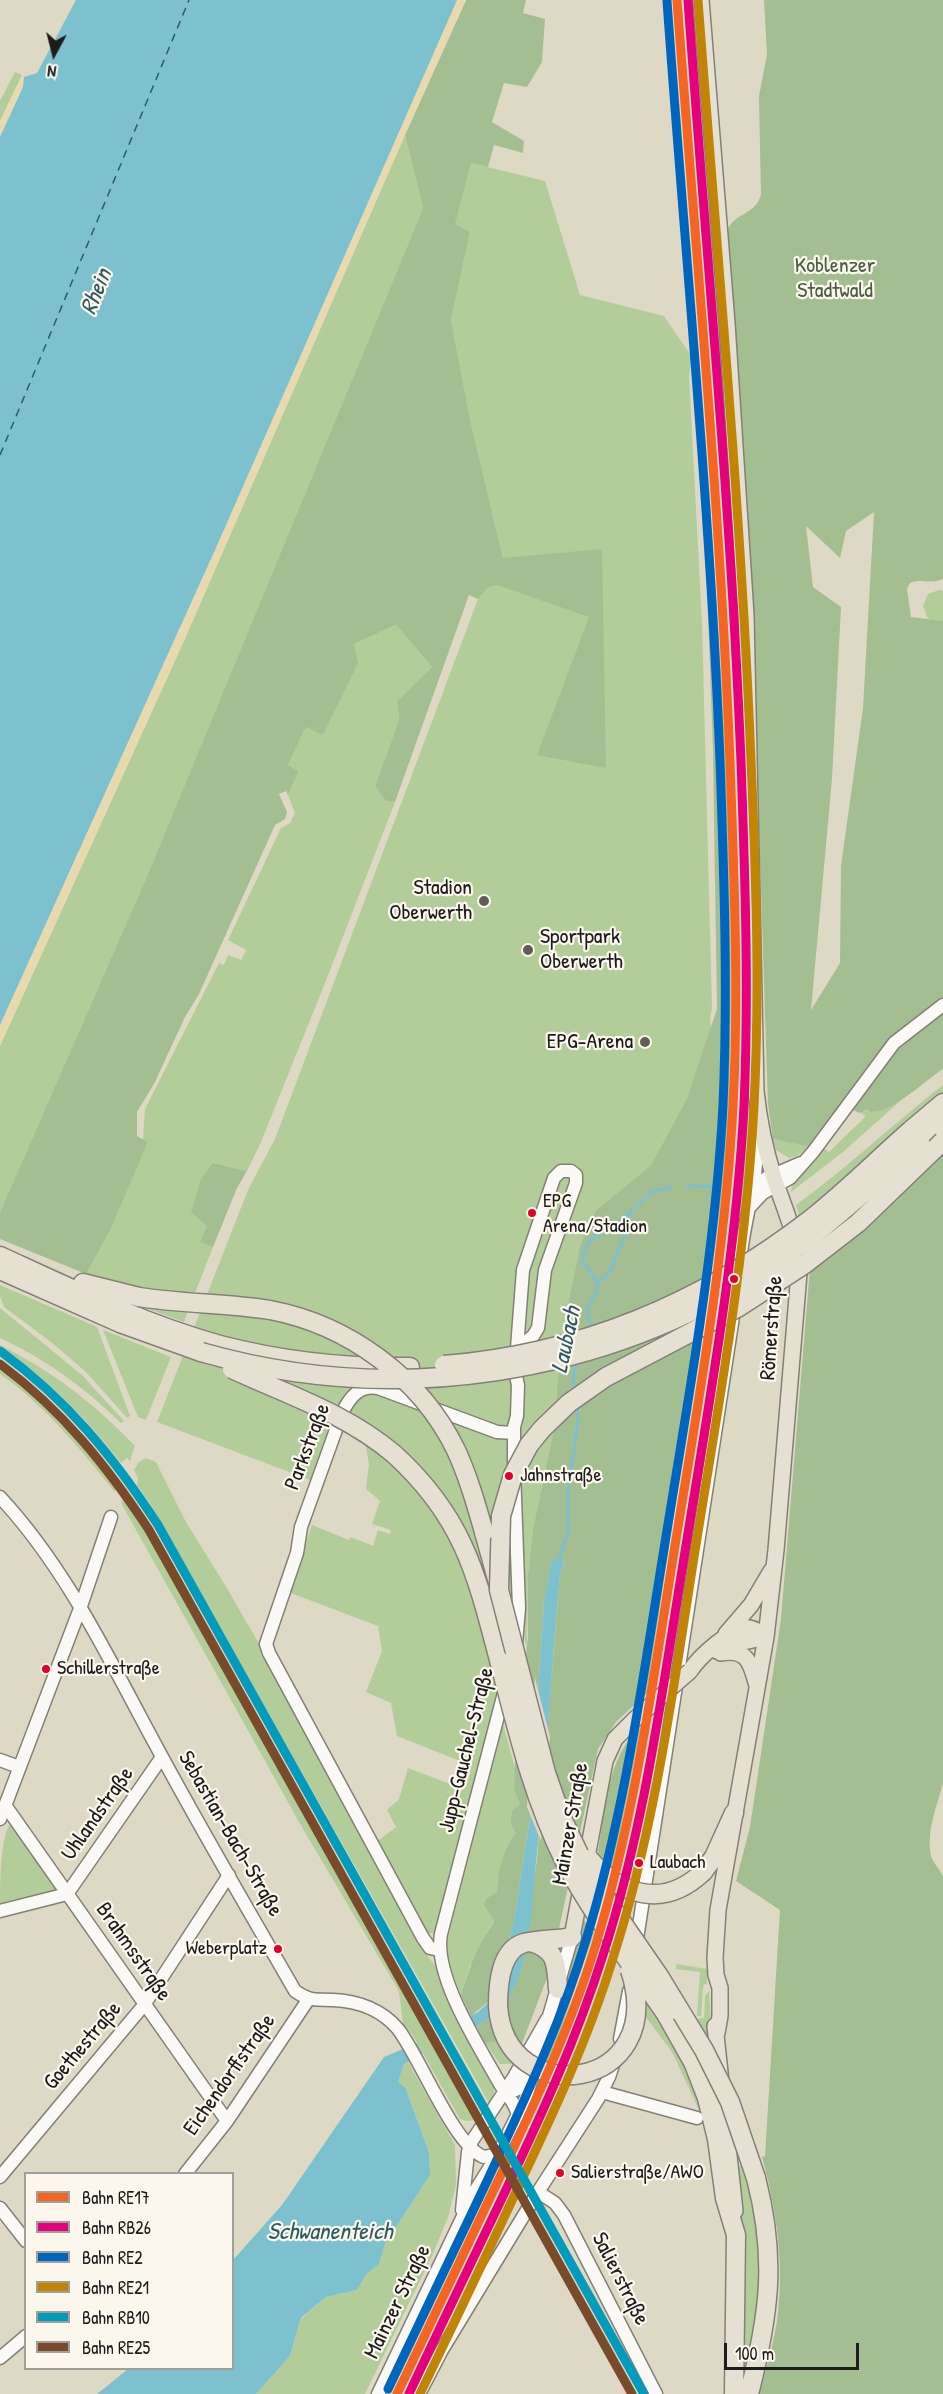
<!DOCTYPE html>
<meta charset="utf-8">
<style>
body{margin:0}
#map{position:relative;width:943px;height:2394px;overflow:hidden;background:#ded9c4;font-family:"Patrick Hand",sans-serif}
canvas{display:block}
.legend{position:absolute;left:24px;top:2172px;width:210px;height:198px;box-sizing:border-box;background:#fbf7ec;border:2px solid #a29f99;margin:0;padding:8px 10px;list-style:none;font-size:18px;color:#1c1c1c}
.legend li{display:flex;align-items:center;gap:12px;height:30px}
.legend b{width:30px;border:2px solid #a29f99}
.north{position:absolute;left:24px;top:24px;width:60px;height:60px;-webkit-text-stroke:4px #fbf7ec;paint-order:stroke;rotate:187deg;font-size:16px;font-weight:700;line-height:24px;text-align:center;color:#1c1c1c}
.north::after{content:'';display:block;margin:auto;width:21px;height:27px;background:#1c1c1c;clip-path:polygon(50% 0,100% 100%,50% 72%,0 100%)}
.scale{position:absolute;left:724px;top:2343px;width:135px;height:27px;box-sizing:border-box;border:3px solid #1c1c1c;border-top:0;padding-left:8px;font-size:18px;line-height:21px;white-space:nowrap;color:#1c1c1c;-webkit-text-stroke:4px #fbf7ec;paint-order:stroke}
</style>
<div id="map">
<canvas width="943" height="2394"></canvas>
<ul class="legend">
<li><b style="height:8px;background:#f26522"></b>Bahn RE17</li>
<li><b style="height:8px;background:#e5007d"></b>Bahn RB26</li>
<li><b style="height:8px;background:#0065bd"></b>Bahn RE2</li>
<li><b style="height:8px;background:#c08407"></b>Bahn RE21</li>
<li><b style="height:8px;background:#039bbc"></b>Bahn RB10</li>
<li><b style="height:8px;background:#7a4b2a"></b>Bahn RE25</li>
</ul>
<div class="north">N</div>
<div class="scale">100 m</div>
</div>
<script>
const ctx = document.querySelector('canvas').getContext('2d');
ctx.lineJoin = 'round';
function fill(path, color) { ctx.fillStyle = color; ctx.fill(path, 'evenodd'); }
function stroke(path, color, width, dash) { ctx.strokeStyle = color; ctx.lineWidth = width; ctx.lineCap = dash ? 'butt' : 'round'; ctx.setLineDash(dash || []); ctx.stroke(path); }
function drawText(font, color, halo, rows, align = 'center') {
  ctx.font = font + ' "Patrick Hand",sans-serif'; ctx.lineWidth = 4.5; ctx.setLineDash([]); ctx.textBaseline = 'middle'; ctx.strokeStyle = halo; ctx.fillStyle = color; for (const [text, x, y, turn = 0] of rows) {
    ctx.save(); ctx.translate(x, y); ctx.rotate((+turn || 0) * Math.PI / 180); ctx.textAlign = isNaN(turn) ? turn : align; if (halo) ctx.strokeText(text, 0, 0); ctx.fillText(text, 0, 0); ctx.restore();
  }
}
fill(new Path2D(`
 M15 72 22 75 0 121V101Z
 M405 135 423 208 147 876 0 1212V1046L183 643Z
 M471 163 545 181 580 295 664 316 692 357 689 376 702 623 712 1009 710 1018 711 1031 687 1098 651 1165 595 1211 580 1246 562 1333 553 1433 533 1529 528 1574 527 1648 524 1637 503 1724 515 1768 514 1790 520 1805 516 1833 497 1882V1892L487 1898 494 1920 483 1939 475 1961 470 1966 461 1995C454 1977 446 1961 447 1942L499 1741 488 1738 436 1933H424L375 1843 396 1827 387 1810 399 1799 408 1768 458 1787 465 1763 397 1736 391 1703 366 1692 382 1651 378 1626 288 1592 312 1525 349 1540 351 1537 373 1546 378 1530 390 1534 391 1530 372 1524 380 1501 366 1489 369 1465 365 1439 336 1421 313 1481 157 1422 248 1190 275 1139 478 599 503 558 470 419 451 320 470 232 454 224Z
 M712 210 741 620 747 1085 748 1105 756 1145 737 1223 734 1225 745 1112V943L741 739 724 445 705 212Z
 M939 590 943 591V621L931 620 927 617 923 606 928 594Z
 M396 625 432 667 397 701 399 720 375 786 386 801 395 802 327 978 261 1142 247 1171 213 1163 207 1226 201 1242 213 1247 195 1293 138 1288 86 1274 148 1142 143 1140 145 1109 219 963 224 965 228 955 241 960 246 950 228 940 281 828 290 823 295 813 288 795 299 771 288 765 306 727 323 734 354 644Z
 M943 1085V1093C893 1132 848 1176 799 1215L796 1205C847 1168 893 1124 943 1085Z
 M908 1094 843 1152 791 1192 792 1184 823 1147 829 1152 866 1116 860 1113 896 1103Z
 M773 1139 809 1147 797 1156 789 1158 776 1150Z
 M0 1285 97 1327 130 1416 127 1418 86 1372 51 1342 4 1307 0 1296Z
 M138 1305 188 1310 184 1322Z
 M0 1308 82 1375 124 1421 121 1423C85 1388 46 1359 0 1338Z
 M103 1330 171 1357 146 1420 138 1417Z
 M0 1345C52 1371 95 1404 135 1446L130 1461 127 1458 121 1463C86 1418 48 1379 0 1348Z
 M0 1362C45 1393 85 1434 116 1479L115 1492C80 1449 46 1406 0 1374Z
 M146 1458 156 1462 186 1522 228 1590 258 1642 263 1647 374 1859 426 1954 436 1967 450 2004 467 2038 494 2083V2093L489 2103 149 1502 137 1485 138 1478 134 1470 139 1462Z
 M124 1497 130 1509 133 1502 141 1517 468 2098 478 2117C471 2122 467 2122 460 2119L412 2034 403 2024 399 1991 390 1976 303 1829 121 1503Z
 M11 1822 58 1887V1892L0 1907C0 1887 0 1835 11 1822Z
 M676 1964 707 1969V1985L704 1984 703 1988 701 2016H697L700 1972 676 1969Z
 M709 1991 713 2052 696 2022V2019L704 2018 705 1996Z
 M645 2002 649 2003 683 2054 709 2125 700 2123 702 2114 687 2109 700 2112 672 2052 645 2016Z
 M499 2042 514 2061 511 2064H500L485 2043Z
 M408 2062 455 2145 456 2185 448 2217 433 2254 365 2394H256L290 2356 301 2319 326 2297 357 2290 366 2275 379 2264 385 2244 430 2175 429 2152 405 2087 398 2082 404 2064Z
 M501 2158 391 2394H388Z
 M745 2164 752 2179 764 2291 743 2394V2248L737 2167Z`), '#b2cd99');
fill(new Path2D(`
 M466 0H526L523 13 545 19 542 62 527 87 504 83 492 122 524 141 523 153 494 145 488 167 471 163 455 224 470 232 451 320 470 419 503 558 602 549 606 768 537 755 589 617 497 585 488 587 478 599 469 595 395 802 386 801 375 786 399 720 397 701 432 667 396 625 354 644 358 663 323 735 306 727 288 765 299 771 288 795 286 791 279 794 287 812 285 819 275 825 199 994 185 1017 154 1084 137 1112V1136L148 1142 110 1230 86 1274 0 1239V1212L147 876 423 208 405 135Z
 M764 0H943V579C929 585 921 578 910 583L907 589 911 617 943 621V1069C927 1079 884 1120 867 1110L860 1113 850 1109 809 1147 773 1139 768 1104 754 678 724 238C732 210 754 218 761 195L759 96 767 54ZM874 512 863 708 841 866 840 963 811 1010 832 779 841 607 813 587 806 526 840 558 846 531Z
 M698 357C718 604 737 851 729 1098 726 1191 710 1282 695 1373 679 1480 663 1586 647 1693L616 1722 598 1749 550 1970 521 2046 499 2042 485 2043 477 2027 499 2009 514 1988 523 1958 537 1859 560 1572 565 1562 552 1560 544 1601 530 1819 514 1920 495 1996 471 2016 461 1995C467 1976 473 1958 482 1941 485 1934 491 1928 494 1920L484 1905 487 1898 497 1892C497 1872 504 1848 516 1833L511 1824 512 1810 520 1805 514 1790 515 1758 528 1637V1574L533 1529 553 1433 562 1333 580 1246 595 1211 651 1165 687 1098 717 1009 713 750 705 535 695 377Z
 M943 1151V1783C937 1806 926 1832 931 1856 933 1863 940 1869 943 1877V2394H759C766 2367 775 2340 778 2313 784 2260 776 2208 762 2157L765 2156 780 1910 736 1881 750 1827 781 1619 810 1268Z
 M213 1163 247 1171 237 1188 213 1247 200 1242 207 1226 191 1212 201 1179Z
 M641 1727 612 1874 597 1859C604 1818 606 1755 641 1727Z
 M584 1920 594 1933 558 2038 546 2065 542 2063Z`), '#a3bf91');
fill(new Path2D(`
 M457 0H466L405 135 183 643 0 1046V1025L215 550Z
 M22 75 24 77 23 87 0 137V121Z`), '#e7daaf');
fill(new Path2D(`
 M76 0H457L215 550 0 1025V137L23 87 24 77 37 73Z
 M552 1559 565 1561 560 1573C551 1672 546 1772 535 1872 532 1905 529 1960 514 1988 503 2009 485 2022 465 2034L459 2022 478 2012 495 1996 514 1920 530 1819 544 1601Z
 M417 2043 423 2054 404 2064 398 2082 405 2087 429 2152 430 2175 385 2244 379 2264 366 2275 357 2290 326 2297 301 2318 290 2356 256 2394H97L128 2369 232 2368 233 2260 282 2205 384 2057Z`), '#7dc1ce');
fill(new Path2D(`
 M535 1678 550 1737 541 1841 527 1807Z`), '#ded9c4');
stroke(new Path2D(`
 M687 1186 720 1187
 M597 1282C614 1273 611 1267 618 1251 624 1237 630 1230 629 1214
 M590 1328 592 1324C581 1310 590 1304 597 1292V1282L583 1262V1255L588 1242 601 1233 609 1231 653 1191 671 1187
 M574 1391 573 1375 578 1360
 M558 1562 568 1532V1493L578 1419 577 1407`), '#7dc1ce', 3);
stroke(new Path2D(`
 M0 455 189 0`), '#325a65', 1.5, [8, 6]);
const minor = new Path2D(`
 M753 1189 766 1178 801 1163
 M749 1208 763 1193 790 1178 813 1152 894 1043 943 1005
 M739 1271C741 1243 747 1216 753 1188 757 1169 755 1151 761 1132
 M516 1361 523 1270 554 1178 561 1171H571L576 1175V1183L545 1270 538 1328 533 1336 517 1348
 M515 1372 518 1385 517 1416 514 1427V1470L519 1608 516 1643
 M0 1497C66 1568 108 1657 154 1742 199 1826 247 1908 295 1991 311 2002 315 1999 333 2000 358 2001 382 2010 398 2029 420 2057 454 2146 484 2157L498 2154
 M505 1689 441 1934C433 1976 479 2046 500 2084 507 2096 516 2103 518 2116
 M0 1760 19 1767
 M5 1805 227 2121
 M0 1819 81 1606 111 1517
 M0 1911 67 1894 162 1757
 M636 1945 735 1304
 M439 1950 430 1948 423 1938 269 1653 266 1644 297 1553 301 1527 342 1413C350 1397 359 1385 378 1388L497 1432 514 1433
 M620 2039 629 1991
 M505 2091 516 2090 531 2072
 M602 2092 697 2118
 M185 2174 227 2121 308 2000
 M0 2177 144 2005 229 1875
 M538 2192 555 2203 564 2215 656 2394
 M0 2208 26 2241
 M462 2210 468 2152 472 2141 514 2077 547 2019
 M0 2358 26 2336
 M378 2394 475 2191 498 2154 525 2100 545 2038 549 2016 572 1937
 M419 2394 442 2350 538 2192 598 2099 609 2077 616 2056`);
const major = new Path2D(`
 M701 0 727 323 746 615 756 1091C759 1121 765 1149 774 1178 785 1210 799 1240 799 1273L776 1550 766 1637 718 1910 715 1958 716 1975 720 1988V2016L717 2033
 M726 1634 751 1605 771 1571
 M717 1651 730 1645 766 1637
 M721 1653C748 1648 751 1664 757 1686
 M690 1671C699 1657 731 1627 749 1628 756 1629 761 1633 766 1637
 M572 1937 605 1761 615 1739 634 1720
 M715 2026 735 2211`);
const highway = new Path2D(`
 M911 1130 943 1103
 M920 1141 943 1121
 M0 1256C72 1289 144 1324 220 1345 282 1361 347 1368 410 1367
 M0 1270 120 1323 201 1352
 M83 1283 139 1297
 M394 1454C463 1517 476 1572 499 1660
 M484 1532 497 1579
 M703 1872 714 1857 734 1813
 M531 1942C558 1950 556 1965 558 1989
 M498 2006C498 1985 500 1950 524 1943 539 1939 557 1940 572 1937
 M666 2014 693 2062 707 2098 717 2139 725 2198 736 2235 734 2394
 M749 2394C769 2315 777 2259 756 2178`);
stroke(minor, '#838076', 15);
stroke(major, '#838076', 18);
stroke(highway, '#838076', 21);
stroke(minor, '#faf9f6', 12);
stroke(major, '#e6e0d2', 15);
stroke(highway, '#e6e0d2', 18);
const majorBridge = new Path2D(`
 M634 1720 690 1671`);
const highwayBridge = new Path2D(`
 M139 1297C183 1304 227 1303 270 1310 349 1325 421 1378 456 1450 468 1476 476 1504 484 1532
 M201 1352C393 1407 604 1377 771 1266 825 1230 872 1185 920 1141
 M444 1365C580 1354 704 1302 812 1218 846 1191 878 1159 911 1130
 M232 1369C288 1395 345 1413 394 1454
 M499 1660C517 1729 533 1798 565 1862 593 1916 632 1964 666 2014
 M589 1859C621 1896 664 1909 703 1872
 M498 2006C505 2113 670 2092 630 1970
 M756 2178 730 2102 704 2050 659 1976 588 1873 561 1816 546 1773 499 1590 501 1516 513 1475 529 1445 542 1429 569 1403 606 1377 739 1307 805 1264 858 1223 943 1141`);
stroke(majorBridge, '#838076', 18, []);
stroke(highwayBridge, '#838076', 21, []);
stroke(majorBridge, '#e6e0d2', 15);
stroke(highwayBridge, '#e6e0d2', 18);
stroke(new Path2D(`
 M397 2394C430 2324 464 2253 497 2183 534 2105 571 2026 596 1944 634 1818 652 1687 673 1558 697 1408 725 1258 733 1106 739 992 734 876 730 762 720 507 696 254 677 0`), '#f26522', 9);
stroke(new Path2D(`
 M409 2394C440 2327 472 2261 504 2194 541 2116 577 2038 603 1955 645 1826 662 1691 684 1558 708 1408 736 1258 744 1106 749 991 745 876 741 762 731 507 706 254 688 0`), '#e5007d', 9);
stroke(new Path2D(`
 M388 2389C421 2319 454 2249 488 2179 524 2101 561 2023 586 1940 624 1815 642 1684 663 1555 687 1405 715 1256 723 1105 728 990 724 875 720 761 710 507 685 254 667 1`), '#0065bd', 9);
stroke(new Path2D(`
 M420 2394C452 2327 484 2261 515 2194 552 2116 589 2038 614 1955 655 1826 673 1691 694 1557 718 1407 746 1258 754 1106 760 991 756 876 751 761 741 507 717 254 698 0`), '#c08407', 9);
stroke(new Path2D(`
 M0 1351C67 1400 113 1456 158 1525L644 2394`), '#039bbc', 9);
stroke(new Path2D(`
 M0 1364C62 1410 107 1466 149 1530L632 2394`), '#7a4b2a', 9);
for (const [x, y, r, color] of [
 [484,901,6,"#605e57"],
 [528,950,6,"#605e57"],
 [645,1042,6,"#605e57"],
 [532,1213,5,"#e4002b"],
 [734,1279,5,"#e4002b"],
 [509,1476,5,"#e4002b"],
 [46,1669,5,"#e4002b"],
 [639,1863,5,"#e4002b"],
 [278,1949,5,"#e4002b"],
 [560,2173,5,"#e4002b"]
]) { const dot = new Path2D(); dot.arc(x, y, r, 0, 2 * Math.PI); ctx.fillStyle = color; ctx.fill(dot); stroke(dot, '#fbf7ec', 2); }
drawText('20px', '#1c1c1c', '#fbf7ec', [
 ["EPG",543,1202],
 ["Arena/Stadion",543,1227],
 ["Jahnstraße",520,1476],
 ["Schillerstraße",57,1669],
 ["Laubach",650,1863],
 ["Weberplatz",267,1949,"right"],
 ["Salierstraße/AWO",571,2173]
], 'left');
drawText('22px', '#4a5f40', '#fbf7ec', [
 ["Koblenzer",835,266],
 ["Stadtwald",835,291]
]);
drawText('22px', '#1c1c1c', '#fbf7ec', [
 ["Stadion",472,888],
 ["Oberwerth",472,913],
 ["Sportpark",540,937,"left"],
 ["Oberwerth",540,962,"left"],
 ["EPG-Arena",633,1042]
], 'right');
drawText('22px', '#1c1c1c', '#fbf7ec', [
 ["Römerstraße",772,1328,-86],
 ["Parkstraße",308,1447,-69],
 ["Jupp-Gauchel-Straße",467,1750,-76],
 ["Uhlandstraße",98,1814,-55],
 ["Mainzer Straße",571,1824,-80],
 ["Sebastian-Bach-Straße",230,1834,60],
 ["Brahmsstraße",133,1952,55],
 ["Goethestraße",83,2046,-50],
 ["Eichendorffstraße",230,2075,-55],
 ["Salierstraße",620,2279,63],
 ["Mainzer Straße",398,2302,-64]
]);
drawText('italic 24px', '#325a65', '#fbf7ec', [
 ["Rhein",97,292,-68],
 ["Laubach",567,1340,-78],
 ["Schwanenteich",330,2233]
]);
</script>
